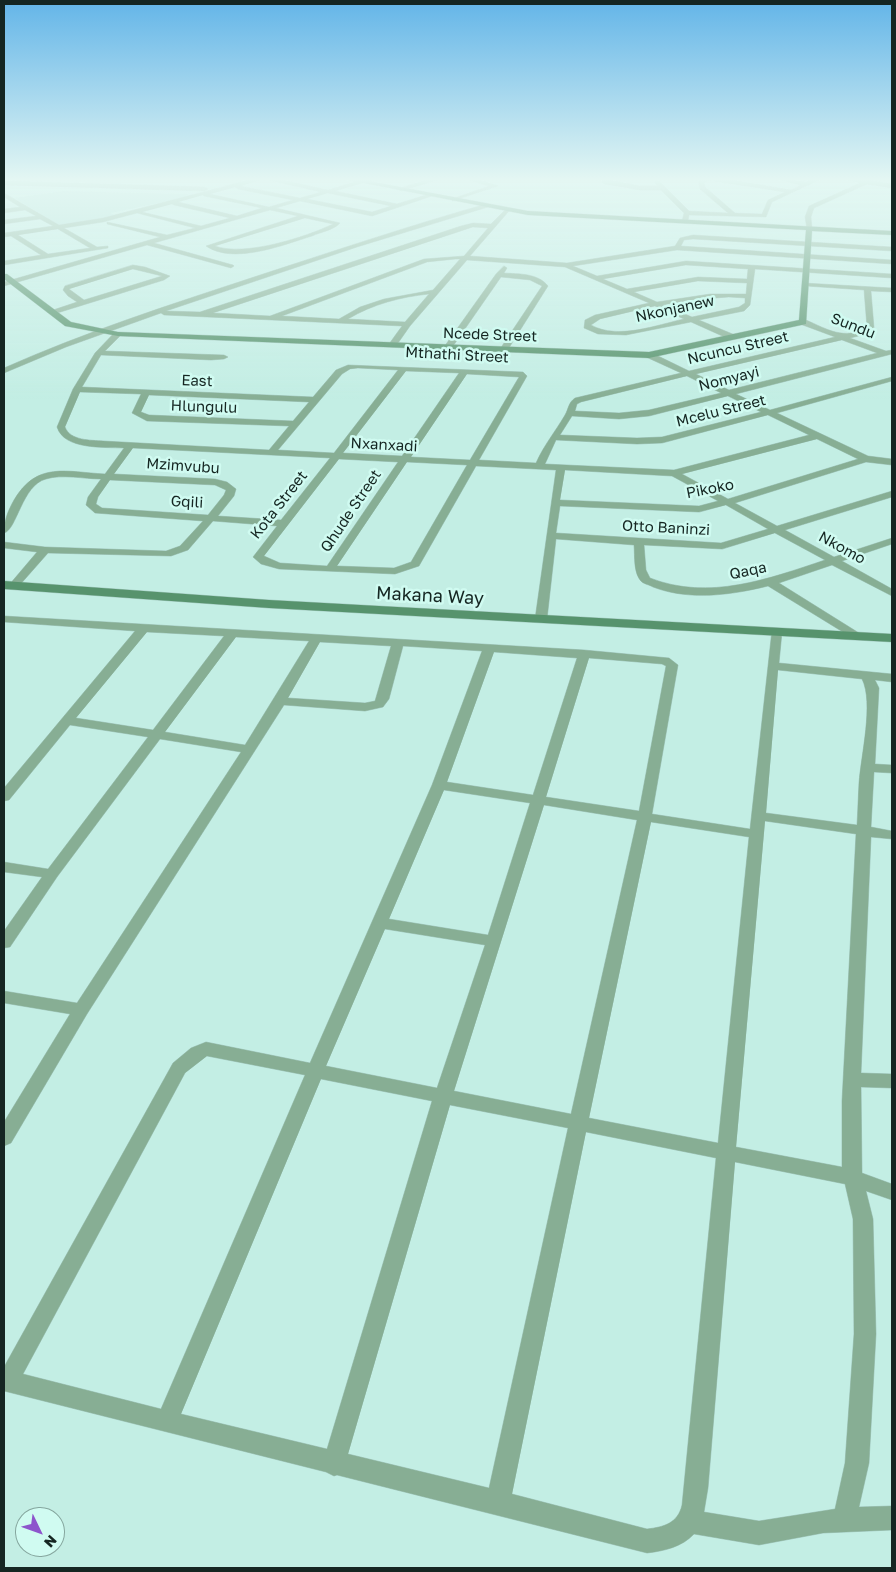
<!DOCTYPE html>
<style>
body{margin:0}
#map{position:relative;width:896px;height:1572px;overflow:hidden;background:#c3eee4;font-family:"Golos Text",sans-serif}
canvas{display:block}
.frame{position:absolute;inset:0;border:5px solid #152622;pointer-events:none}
.north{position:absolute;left:15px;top:1507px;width:50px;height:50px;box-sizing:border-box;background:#d0fbf1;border:1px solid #85a69e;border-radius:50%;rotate:132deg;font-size:14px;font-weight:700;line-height:20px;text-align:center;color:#152622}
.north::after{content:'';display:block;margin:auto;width:18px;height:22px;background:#8d55cc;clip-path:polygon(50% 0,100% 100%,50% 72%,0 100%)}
</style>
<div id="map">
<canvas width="896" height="1572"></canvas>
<div class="frame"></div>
<div class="north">N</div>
</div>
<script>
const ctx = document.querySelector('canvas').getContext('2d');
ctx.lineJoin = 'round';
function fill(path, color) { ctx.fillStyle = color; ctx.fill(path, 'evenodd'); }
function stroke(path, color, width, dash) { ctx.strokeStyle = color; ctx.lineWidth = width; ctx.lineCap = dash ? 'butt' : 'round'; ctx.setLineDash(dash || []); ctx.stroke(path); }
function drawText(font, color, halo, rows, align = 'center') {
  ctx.font = font + ' "Golos Text",sans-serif'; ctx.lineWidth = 5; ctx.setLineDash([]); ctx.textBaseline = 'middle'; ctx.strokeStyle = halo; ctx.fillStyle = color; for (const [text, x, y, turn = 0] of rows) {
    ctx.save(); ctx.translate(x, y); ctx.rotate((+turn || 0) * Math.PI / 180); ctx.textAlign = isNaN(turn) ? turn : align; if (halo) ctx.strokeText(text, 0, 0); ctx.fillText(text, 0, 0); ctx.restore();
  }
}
fill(new Path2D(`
 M63 191 189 194 183 198 111 213 116 216 64 225H59L14 198Z`), '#afe1d6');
const street = new Path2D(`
 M253 179H263L240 186 300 198 321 192 265 179H277L328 190 365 179H375L335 191 397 204 432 193 435 195 372 216 300 201 276 208 340 223C334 230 321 232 312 236 283 245 233 265 206 246L298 216 270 210 154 243 233 265 234 266 231 268 147 245 4 286V282L160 237 107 224V222L167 235 195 228 137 213 103 222 64 228 97 247 108 246V248L4 265V261L41 255 11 236 4 237V233L53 226 40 219 4 224V220L36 216 25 210 4 213V209L20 207 4 197V193L59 225 103 218ZM235 187 238 189 293 200 269 207 210 194ZM328 193 391 206 372 212 307 199ZM203 195 204 196 262 208 237 216 178 202ZM172 204 174 205 230 218 201 226 142 212ZM305 218 333 224C306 237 244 257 215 246ZM58 229 90 248 48 254 18 235Z
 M430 179H440L401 191 398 189Z
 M466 179H476L498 186 452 201V199L489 186Z
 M603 179 640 186H658L654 182 659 181 689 211 728 213 700 189 699 181 725 179 791 190 801 185 777 179 806 182 813 179H821L772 202 766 217 689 215 688 221 685 223 682 221 684 213 661 190H640L605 184 602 182ZM712 179 714 181 785 192 768 200 762 214 735 213 705 187 704 183Z
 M844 179H876L872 181 892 184V188L867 184 814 208 811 217 812 228 807 229 805 217 809 206 860 183Z
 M4 181 205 187 208 189 205 191 4 185Z
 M486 204 488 207 357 247 166 311 200 312 461 226 473 223 491 224 507 208 509 211 470 256 567 263 675 246 680 238 693 235 892 247V251L693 239 684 240 681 246 892 260V264L677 250 573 266 597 276 686 261 892 274V278L755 269 750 305 744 311 699 320 735 335V339H729L691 322 626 335 598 334 584 328 585 320 595 315 649 303 565 267 467 260 410 326 396 346H393L389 344 402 326 164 315 161 313 66 347 4 373V368C85 332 169 305 254 277 331 252 408 226 486 204ZM473 227 488 228 464 256 424 259 270 316 213 313ZM456 259H460L433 290 384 299 360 307 339 319 282 316 427 262ZM686 265 748 269 747 279 698 277 627 289 603 279ZM698 281 747 283 746 294H710L657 302 634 292ZM429 294 405 322 348 319C373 304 401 297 429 294ZM729 297 745 298V303L739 307 692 317 663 305 691 300ZM655 306 684 319C656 325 618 340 591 325L600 319Z
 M133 265 145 267 170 276 164 280 54 314 47 312 77 302 68 296 63 290 65 286ZM133 269 162 276 84 300 69 289Z
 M504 266 507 268 504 273C519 274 538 273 548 286L507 351 500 349 542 286 530 280 501 277 451 349H445L444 347 496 274Z
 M804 283 892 288V292L871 291 874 328 867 334 850 338 886 351 892 350V354L736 394 770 410 892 377V381L777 413 868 456 892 459V465L866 462 735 503 777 526 892 491V497L785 530 834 557 892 538V544L842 561 892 589V596L832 565 779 583 859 633 861 635 859 637H851L768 586C732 595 689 601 653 587 650 585 644 584 642 582 633 574 635 556 634 545L556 539 547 619 545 621H537L535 619 556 470 476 466 419 566 395 574 279 569 261 564 253 557 277 526 213 521 188 550 171 556 48 553 18 587H10L9 585 37 552 4 548V542L45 547 166 551 180 546 203 521 95 513 86 505 88 497 101 479C84 479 62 474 46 479 22 485 17 530 4 533 4 520 8 511 14 500 37 461 66 472 105 474L124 448C104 447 64 450 57 427L73 389 95 353 115 332 122 334 105 351 224 355 228 357 224 359 211 360 101 355 82 387 313 397 336 370 348 365 523 372 527 376 479 460 536 463C544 445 555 432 565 415 569 408 568 403 575 398L681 373 646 357V353H652L689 371 835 337 800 324V320H806C827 329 845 341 867 327L864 290 806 286 803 284ZM842 340 877 353 729 390 696 374ZM358 368 398 370 334 453 278 450 342 374 350 369ZM406 371 459 373 402 456 343 453ZM467 374 519 377 470 460 411 457ZM687 376 721 393 649 410 619 413 575 411 577 404 581 402ZM80 392 141 394 132 413 147 421 289 426 269 450 103 441C91 440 70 441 65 427ZM149 395 309 402 293 421 149 415 141 412ZM728 396 761 412 662 437 637 438 560 435 572 416 619 419 649 416ZM768 415 809 435 674 470 545 464 556 440 637 444 662 443ZM817 439 858 459 728 499 682 474ZM133 448 330 458 281 520 218 516 234 496 236 489 227 482 215 479 114 474ZM339 459 398 462 327 566 280 563 264 556ZM407 462 467 465 411 562 394 568 337 566ZM565 470 672 476 718 501 699 506 560 500ZM110 480 215 485 226 490 224 495 208 515 102 508 96 504 98 497ZM726 505 768 529 721 543 556 533 560 506 699 512ZM775 533 825 560C768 579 709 601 650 578L646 570 644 545 722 549Z
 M4 616 584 650 669 658 678 665 652 814 750 829 772 630H780L782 632 779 663 892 674V682L875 680 879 688 875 764 892 765V773L874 772 871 827 892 831V839L871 837 861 1073 892 1074V1088L861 1087 862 1173 892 1184V1200L866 1191 873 1219 876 1334 869 1463 859 1507 892 1506V1530L823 1533 759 1545 694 1534C682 1547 664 1551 647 1553L337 1475 334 1476 326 1472 4 1391V1367L173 1063 191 1048 206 1042 310 1063 432 785 482 651 403 646 389 699 383 707 365 711 284 705 87 1014 11 1143 4 1146V1122L70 1014 4 1003V991L77 1003 241 752 160 739 57 877 10 947 4 948V931L42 877 4 872V862L48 869 148 737 70 725 9 800 4 801V788L135 631 4 622ZM147 632 224 636 153 730 76 718ZM236 637 309 641 245 745 165 732ZM320 642 391 646 375 701 365 703 288 698ZM494 652 577 658 533 795 447 782ZM589 658 662 664 666 666 639 811 546 797ZM778 670 862 679C874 703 861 755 859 783 858 797 858 811 857 825L766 813ZM444 790 530 803 488 935 389 919ZM544 805 637 820 571 1114 454 1091ZM765 821 856 834 842 1101V1167L736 1147ZM651 822 749 837 718 1143 589 1118ZM385 929 485 945 437 1088 326 1066ZM207 1056 305 1075 161 1409 23 1374 185 1073ZM321 1079 432 1101 327 1449 181 1414ZM450 1105 568 1128 489 1488 348 1454ZM586 1132 716 1158 682 1505C678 1523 664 1527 647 1529L512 1494ZM735 1162 845 1184 853 1219 854 1334 845 1463 835 1509 759 1521 704 1512 708 1488Z`);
const secondary = new Path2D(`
 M344 179H357L528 211 892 231V235L812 231 806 324 649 358 118 336 65 326 4 279V274H7L71 322 118 332 649 352 799 320 806 230 528 215Z
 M4 581 269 600 892 634V642L269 608 4 589Z`);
stroke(street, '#a4cac1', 1);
stroke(secondary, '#a4cac1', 1);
fill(street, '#87ae94');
fill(secondary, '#57936d');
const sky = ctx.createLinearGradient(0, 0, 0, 399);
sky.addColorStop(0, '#63b5e8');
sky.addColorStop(0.45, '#e4f7f3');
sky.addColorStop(1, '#e4f7f300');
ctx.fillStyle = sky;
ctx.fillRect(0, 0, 896, 399);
drawText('15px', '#152622', '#d0fbf1', [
 ["Nkonjanew",675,309,-12],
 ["Sundu",853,326,21],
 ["Ncede Street",490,335,2],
 ["Ncuncu Street",738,348,-13],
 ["Mthathi Street",457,355,3],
 ["Nomyayi",729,379,-14],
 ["East",197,381,2],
 ["Hlungulu",204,407,2],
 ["Mcelu Street",721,411,-14],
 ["Nxanxadi",384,445,3],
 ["Mzimvubu",183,466,4],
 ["Pikoko",710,489,-11],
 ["Gqili",187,502,3],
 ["Kota Street",279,505,-52],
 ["Qhude Street",351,511,-56],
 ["Otto Baninzi",666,528,3],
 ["Nkomo",842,548,29],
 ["Qaqa",748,571,-12]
]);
drawText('18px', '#152622', '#d0fbf1', [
 ["Makana Way",430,596,3]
]);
</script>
